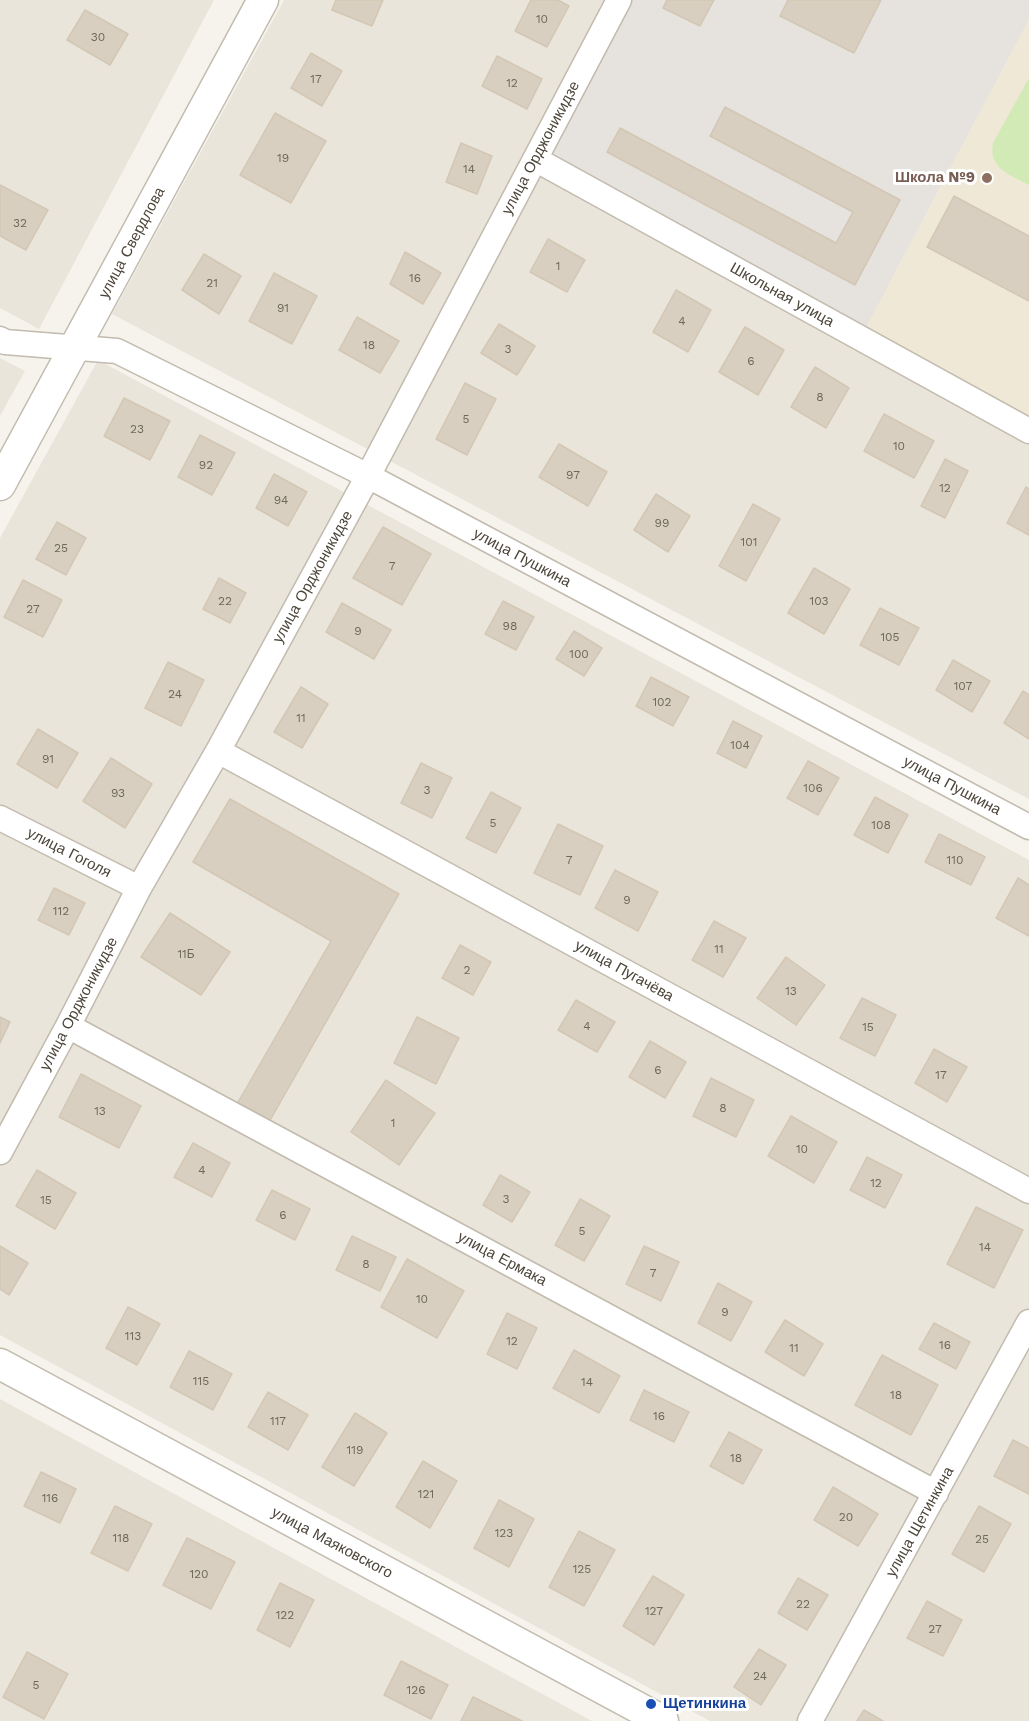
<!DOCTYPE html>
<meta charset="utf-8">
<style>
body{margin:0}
canvas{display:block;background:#f6f3ec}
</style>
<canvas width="1029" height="1721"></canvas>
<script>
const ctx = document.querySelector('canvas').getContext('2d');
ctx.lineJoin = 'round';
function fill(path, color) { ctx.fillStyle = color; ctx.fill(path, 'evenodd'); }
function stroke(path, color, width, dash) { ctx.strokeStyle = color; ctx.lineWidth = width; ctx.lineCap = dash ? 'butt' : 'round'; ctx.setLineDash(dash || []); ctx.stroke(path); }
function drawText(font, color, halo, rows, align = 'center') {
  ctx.font = font + ' "Work Sans",sans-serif'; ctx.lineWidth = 6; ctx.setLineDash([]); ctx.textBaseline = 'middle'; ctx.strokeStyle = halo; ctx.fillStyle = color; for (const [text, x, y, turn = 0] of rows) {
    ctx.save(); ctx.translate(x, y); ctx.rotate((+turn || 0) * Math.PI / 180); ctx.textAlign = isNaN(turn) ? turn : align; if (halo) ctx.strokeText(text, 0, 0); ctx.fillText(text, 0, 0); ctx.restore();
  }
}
fill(new Path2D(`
 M0 0H214L39 329 0 308Z
 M284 0H615L1029 427V799L112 314Z
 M0 358 25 371 0 416Z
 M98 360 1029 860V1721H710L0 1335V538Z
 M0 1399 592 1721H0Z`), '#eae5da');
fill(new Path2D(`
 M615 0H1029V20L862 335 536 150Z`), '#e6e2dd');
fill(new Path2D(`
 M1029 20V427L862 335Z`), '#efe8d6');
fill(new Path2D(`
 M1029 78V185C1010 175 988 168 993 143Z`), '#d2eab5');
const building = new Path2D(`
 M336 0H383L372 26 332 10Z
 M531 0H558L569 6 547 47 515 31Z
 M667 0H714L700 26 663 8Z
 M788 0H881L854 53 780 16Z
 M85 10 128 34 110 65 67 40Z
 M311 53 342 71 322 106 291 88Z
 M497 56 542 79 527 109 482 86Z
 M725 107 900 200 855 285 607 152 620 128 836 243 853 212 710 136Z
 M275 113 326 141 291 203 240 175Z
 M461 143 492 156 477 194 446 182Z
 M0 185 48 210 26 250 0 236Z
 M954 196 1029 236V301L927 247Z
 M548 239 585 260 567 292 530 272Z
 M405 252 441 273 423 304 390 284Z
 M204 254 241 276 219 314 182 290Z
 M274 273 317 296 292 344 249 321Z
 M676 290 711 310 688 352 653 332Z
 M357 317 399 341 380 373 339 350Z
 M499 324 535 346 517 375 481 353Z
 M745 327 784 350 758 395 719 372Z
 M815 367 849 388 826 428 791 407Z
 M465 383 496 399 467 455 436 439Z
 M124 398 170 421 150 460 104 436Z
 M884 414 934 441 914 478 864 451Z
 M200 435 235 453 212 495 178 477Z
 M559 444 607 472 588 506 539 477Z
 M945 459 968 471 945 518 921 506Z
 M274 474 307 492 288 526 256 508Z
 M1026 487 1029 489V535L1007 523Z
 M656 494 690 516 668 552 634 530Z
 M753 504 780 519 746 581 719 566Z
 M57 522 86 538 66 575 36 559Z
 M383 527 431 554 402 605 353 578Z
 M814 568 850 589 824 634 788 613Z
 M219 578 246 593 230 623 203 609Z
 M23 580 62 600 43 637 4 617Z
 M503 601 534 617 516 650 485 634Z
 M342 603 391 630 374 659 326 632Z
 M880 608 919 628 899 665 860 645Z
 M574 631 602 648 584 676 556 659Z
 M953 660 990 681 972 712 936 690Z
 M168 662 204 680 181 726 145 708Z
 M651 677 689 697 673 726 636 706Z
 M301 687 328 704 302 748 274 732Z
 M1023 691 1029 695V739L1004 723Z
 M733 721 762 736 746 768 717 753Z
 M38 729 78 753 57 788 17 764Z
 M111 758 152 784 125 828 83 801Z
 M808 761 839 778 818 815 787 798Z
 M421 763 452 778 432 818 401 803Z
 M491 792 521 808 496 853 466 838Z
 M875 797 908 815 888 853 854 835Z
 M230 799 399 894 269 1122 237 1104 331 941 193 862Z
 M558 824 603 846 580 895 534 873Z
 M939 834 985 857 971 885 925 862Z
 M615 870 658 892 638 931 595 908Z
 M1018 878 1029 885V936L996 918Z
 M54 888 85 903 69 935 38 920Z
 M170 913 230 952 201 995 141 957Z
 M714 921 746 938 723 977 692 960Z
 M460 945 491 962 473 995 442 978Z
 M786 957 825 985 796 1025 757 998Z
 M862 998 896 1015 875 1056 840 1038Z
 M576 1000 615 1022 597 1052 558 1030Z
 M0 1017 10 1022 0 1043Z
 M417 1017 459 1038 436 1084 394 1063Z
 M650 1041 686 1062 665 1098 629 1077Z
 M934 1049 967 1067 947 1102 915 1083Z
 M81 1074 141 1106 119 1148 59 1117Z
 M711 1078 754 1100 736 1137 693 1116Z
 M386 1080 435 1113 399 1165 351 1132Z
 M791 1116 837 1142 814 1183 768 1156Z
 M193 1143 230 1163 212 1197 174 1177Z
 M867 1157 902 1175 885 1208 850 1190Z
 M37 1170 76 1193 55 1229 16 1206Z
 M500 1175 530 1192 512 1222 483 1205Z
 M272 1190 310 1209 295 1240 256 1220Z
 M580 1199 610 1216 584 1261 555 1245Z
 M976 1207 1023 1230 994 1288 947 1264Z
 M352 1236 396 1257 380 1291 336 1270Z
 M0 1246 28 1263 9 1295 0 1289Z
 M644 1246 679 1262 661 1301 626 1284Z
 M407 1259 464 1291 437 1338 381 1307Z
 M718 1283 752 1302 731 1341 698 1323Z
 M128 1307 160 1324 137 1365 106 1348Z
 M507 1313 537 1328 517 1369 487 1354Z
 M785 1320 823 1344 804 1376 765 1352Z
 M934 1323 970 1342 956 1369 919 1349Z
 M574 1350 620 1376 599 1413 553 1388Z
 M189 1351 232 1374 213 1410 170 1387Z
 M882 1355 938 1385 911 1435 855 1405Z
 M644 1390 689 1412 674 1442 630 1420Z
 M268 1392 308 1415 288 1450 248 1427Z
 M355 1413 387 1433 354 1486 322 1467Z
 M729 1432 762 1450 743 1484 710 1466Z
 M1013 1440 1029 1448V1494L994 1476Z
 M423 1461 457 1481 430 1528 396 1507Z
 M41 1472 76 1489 60 1523 24 1506Z
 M833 1487 878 1514 858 1546 814 1520Z
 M499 1500 534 1519 509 1567 474 1548Z
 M115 1506 152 1524 128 1571 91 1553Z
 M979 1506 1011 1524 984 1572 952 1554Z
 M579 1531 615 1550 584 1606 549 1587Z
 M187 1538 235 1562 211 1609 163 1585Z
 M653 1576 684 1595 654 1645 623 1626Z
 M798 1578 828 1595 807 1630 778 1613Z
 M280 1583 314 1600 290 1647 257 1630Z
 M927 1601 962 1620 943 1656 907 1638Z
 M759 1649 786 1665 761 1705 734 1687Z
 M27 1652 68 1674 44 1719 3 1697Z
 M401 1661 448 1685 431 1719 384 1695Z
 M473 1697 522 1721H461Z
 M864 1710 883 1721H857Z`);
fill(building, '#d8cfc1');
stroke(building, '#d3c7b4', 1.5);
const minor = new Path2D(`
 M535 159 1029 431
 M0 339 5 342 117 351 368 476 1029 827
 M218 751 1029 1191
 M0 818 139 888
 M68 1026 936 1493
 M0 1152 68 1026 139 888 218 751 368 476 619 0
 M810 1721 1029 1322`);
const tertiary = new Path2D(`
 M0 485 263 0
 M0 1364 663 1721`);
stroke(minor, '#c2bbae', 27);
stroke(tertiary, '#c2bbae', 33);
stroke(minor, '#fff', 24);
stroke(tertiary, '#fff', 30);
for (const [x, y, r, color] of [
 [987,178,6,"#8d6e63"],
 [651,1704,6,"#1a4fb4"]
]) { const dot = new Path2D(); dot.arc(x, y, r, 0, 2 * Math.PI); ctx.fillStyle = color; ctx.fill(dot); stroke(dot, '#fff', 2); }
drawText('12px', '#6e675b', null, [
 ["10",542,19],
 ["30",98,37],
 ["17",316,79],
 ["12",512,83],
 ["19",283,158],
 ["14",469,169],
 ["32",20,223],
 ["1",558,266],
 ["16",415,278],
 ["21",212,283],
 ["91",283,308],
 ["4",682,321],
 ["18",369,345],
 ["3",508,349],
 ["6",751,361],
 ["8",820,397],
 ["5",466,419],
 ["23",137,429],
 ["10",899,446],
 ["92",206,465],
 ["97",573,475],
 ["12",945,488],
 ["94",281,500],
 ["99",662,523],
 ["101",749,542],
 ["25",61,548],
 ["7",392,566],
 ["22",225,601],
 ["103",819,601],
 ["27",33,609],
 ["98",510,626],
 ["9",358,631],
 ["105",890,637],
 ["100",579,654],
 ["107",963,686],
 ["24",175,694],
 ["102",662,702],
 ["11",301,718],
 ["104",740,745],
 ["91",48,759],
 ["106",813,788],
 ["3",427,790],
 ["93",118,793],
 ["5",493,823],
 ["108",881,825],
 ["7",569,860],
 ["110",955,860],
 ["9",627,900],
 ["112",61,911],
 ["11",719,949],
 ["11Б",186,954],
 ["2",467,970],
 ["13",791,991],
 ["4",587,1026],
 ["15",868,1027],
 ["6",658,1070],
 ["17",941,1075],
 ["8",723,1108],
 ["13",100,1111],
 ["1",393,1123],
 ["10",802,1149],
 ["4",202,1170],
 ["12",876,1183],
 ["3",506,1199],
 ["15",46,1200],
 ["6",283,1215],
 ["5",582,1231],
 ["14",985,1247],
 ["8",366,1264],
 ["7",653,1273],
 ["10",422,1299],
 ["9",725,1312],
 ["113",133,1336],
 ["12",512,1341],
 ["16",945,1345],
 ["11",794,1348],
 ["115",201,1381],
 ["14",587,1382],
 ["18",896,1395],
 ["16",659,1416],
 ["117",278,1421],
 ["119",355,1450],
 ["18",736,1458],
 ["121",426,1494],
 ["116",50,1498],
 ["20",846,1517],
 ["123",504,1533],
 ["118",121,1538],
 ["25",982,1539],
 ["125",582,1569],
 ["120",199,1574],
 ["22",803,1604],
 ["127",654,1611],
 ["122",285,1615],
 ["27",935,1629],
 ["24",760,1676],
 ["5",36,1685],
 ["126",416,1690]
]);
drawText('15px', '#4b4439', '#fff', [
 ["улица Орджоникидзе",541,148,-62],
 ["улица Свердлова",132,243,-62],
 ["Школьная улица",782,295,29],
 ["улица Пушкина",522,558,28],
 ["улица Орджоникидзе",313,577,-61],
 ["улица Пушкина",952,786,28],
 ["улица Гоголя",69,853,27],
 ["улица Пугачёва",624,971,29],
 ["улица Орджоникидзе",79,1004,-62],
 ["улица Ермака",502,1259,28],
 ["улица Щетинкина",920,1522,-61],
 ["улица Маяковского",332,1543,28]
]);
drawText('bold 15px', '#785e54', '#fff', [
 ["Школа №9",975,178]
], 'right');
drawText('bold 15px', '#164399', '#fff', [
 ["Щетинкина",663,1704]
], 'left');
</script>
